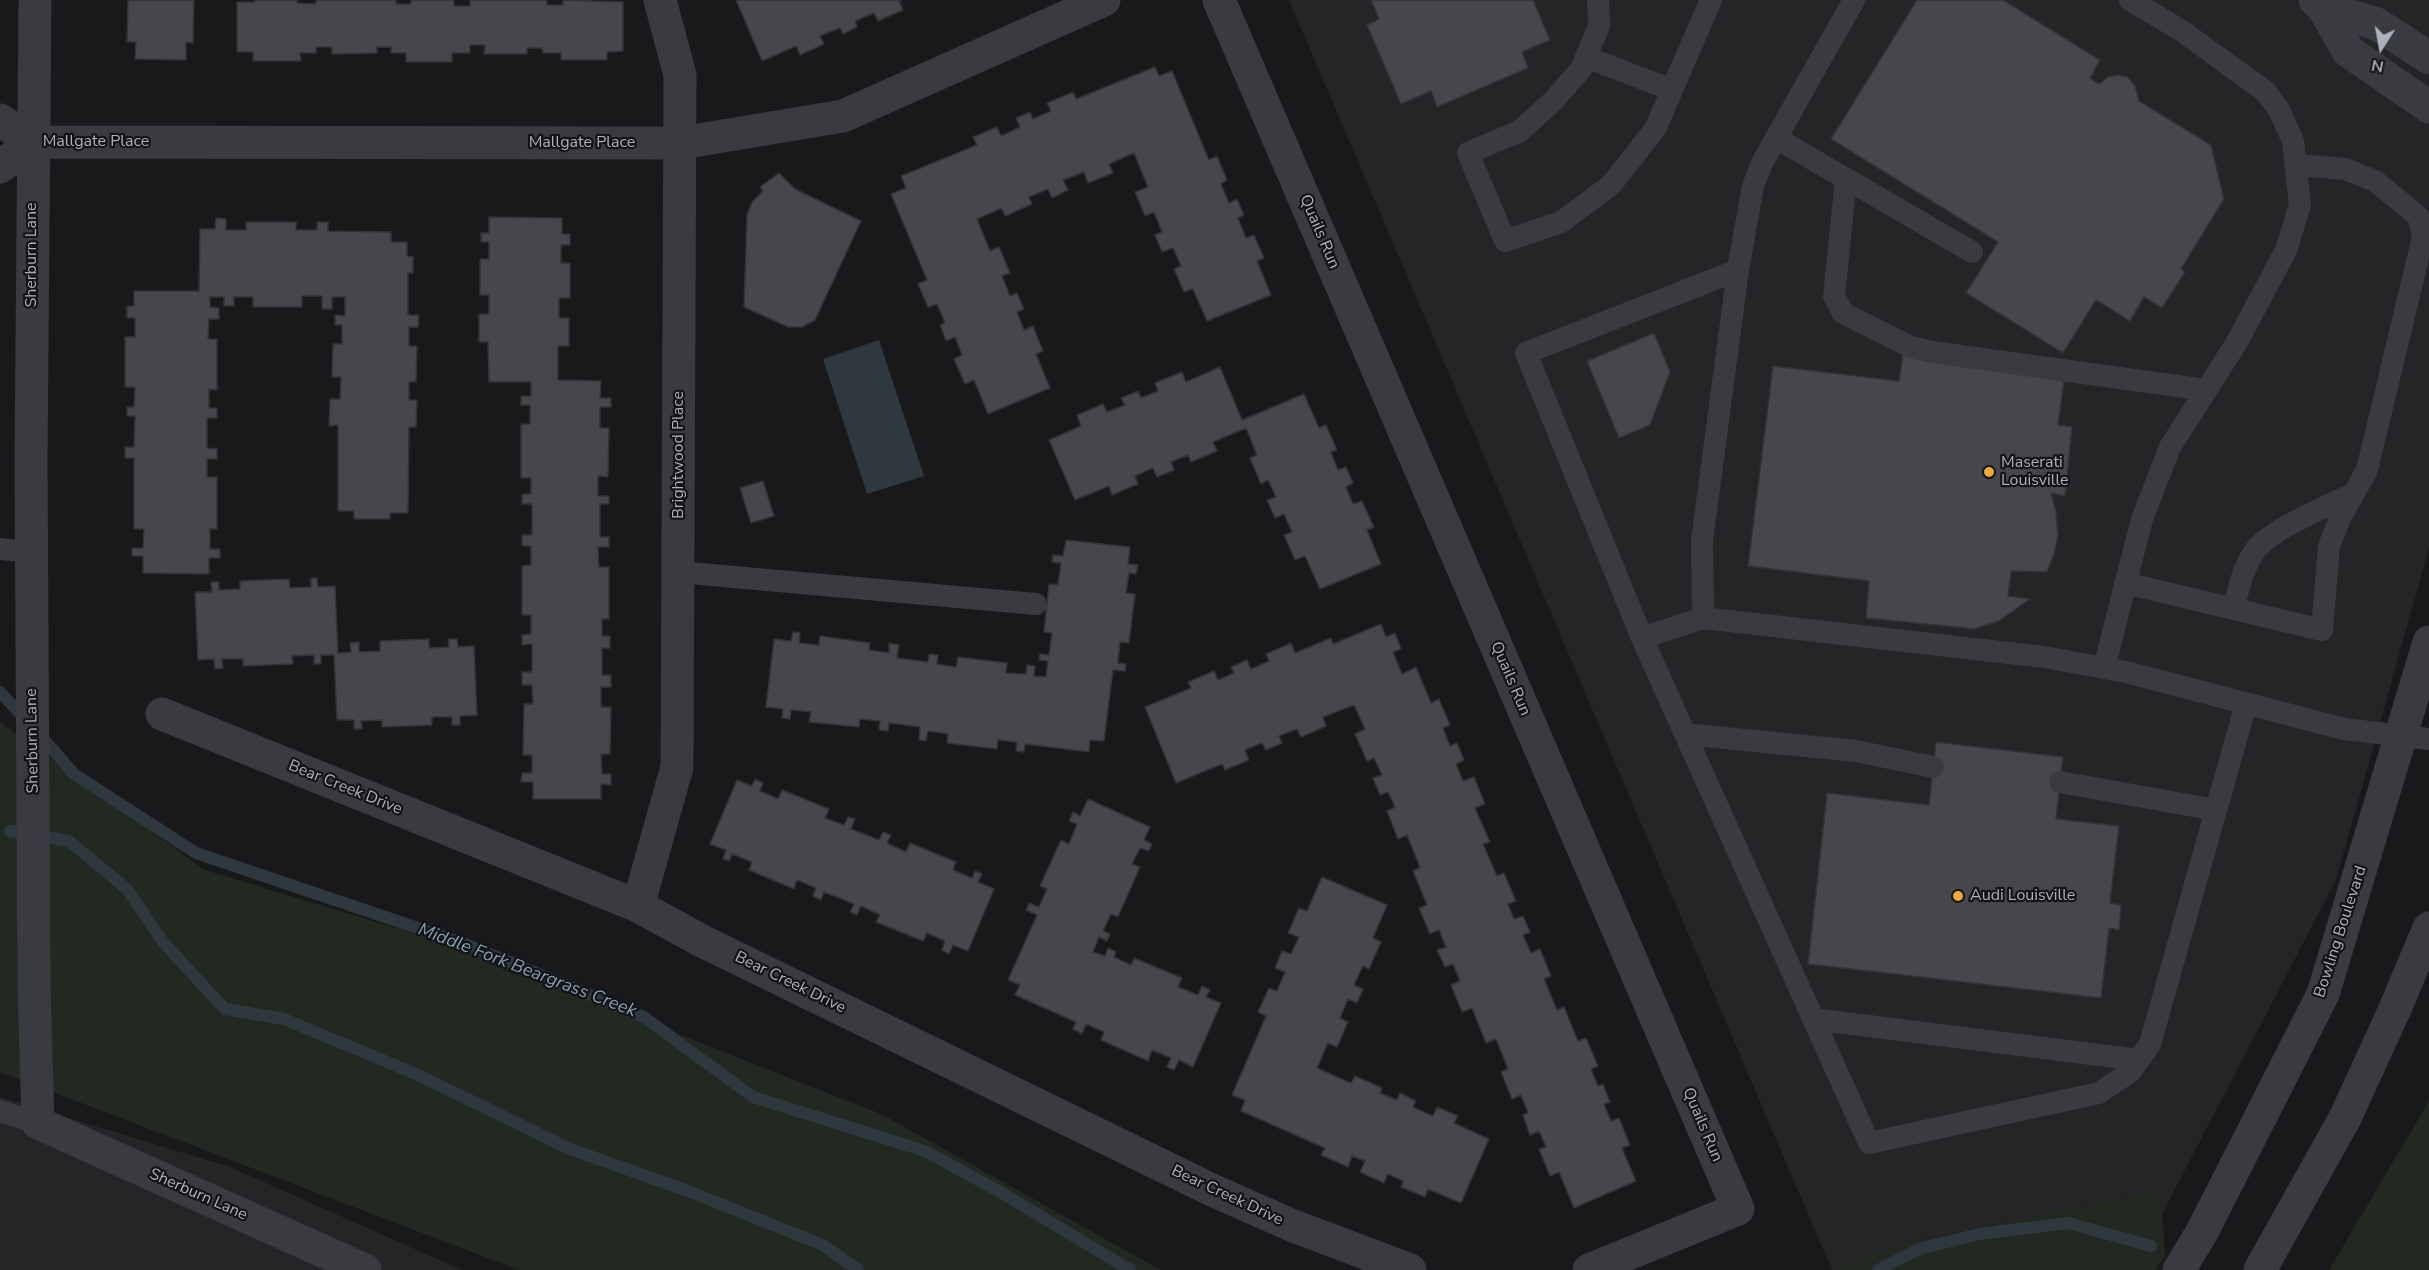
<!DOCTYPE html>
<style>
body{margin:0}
#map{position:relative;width:2429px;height:1270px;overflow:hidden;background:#19191b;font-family:"Nunito Sans",sans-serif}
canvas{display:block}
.north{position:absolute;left:2351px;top:18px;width:60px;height:60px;-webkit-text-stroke:4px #141416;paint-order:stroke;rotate:191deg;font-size:16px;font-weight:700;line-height:24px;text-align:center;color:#acb1ba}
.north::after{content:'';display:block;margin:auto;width:21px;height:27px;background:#acb1ba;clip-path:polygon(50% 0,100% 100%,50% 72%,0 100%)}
</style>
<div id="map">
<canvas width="2429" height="1270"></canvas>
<div class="north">N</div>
</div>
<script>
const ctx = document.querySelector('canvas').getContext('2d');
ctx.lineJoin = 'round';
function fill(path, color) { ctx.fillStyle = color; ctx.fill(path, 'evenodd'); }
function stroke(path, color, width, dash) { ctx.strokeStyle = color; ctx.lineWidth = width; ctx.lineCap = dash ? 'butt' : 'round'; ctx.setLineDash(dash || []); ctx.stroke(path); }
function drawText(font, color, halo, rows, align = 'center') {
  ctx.font = font + ' "Nunito Sans",sans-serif'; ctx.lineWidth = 4.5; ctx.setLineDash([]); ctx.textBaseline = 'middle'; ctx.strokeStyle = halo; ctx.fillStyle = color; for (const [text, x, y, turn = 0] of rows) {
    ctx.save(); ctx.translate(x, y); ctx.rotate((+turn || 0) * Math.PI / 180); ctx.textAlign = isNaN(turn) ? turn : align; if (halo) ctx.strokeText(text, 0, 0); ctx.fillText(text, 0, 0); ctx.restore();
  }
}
fill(new Path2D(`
 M1289 0H2429V548L2336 880 2162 1214 2161 1191 1903 1243 1832 1270Z
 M0 1097 230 1167 462 1270H0Z`), '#252528');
fill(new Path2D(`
 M0 722 205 870 455 946 881 1114 1161 1270H519L0 1072Z
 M2429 1098V1270H2329L2425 1108Z
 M2161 1191 2165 1256 2155 1270H1831L1903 1243Z`), '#212921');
fill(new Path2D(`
 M879 340 924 476 867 494 823 359Z`), '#2f383e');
stroke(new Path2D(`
 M0 692 26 720
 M40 735 74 774 196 853 468 945 644 1017 753 1097 925 1151 1002 1193 1130 1270
 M10 831 69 841 127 889 163 942 225 1009 284 1019 416 1074 570 1149 691 1192 823 1245 858 1270
 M1878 1270 1919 1249 1979 1234 2068 1223 2151 1246`), '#2f383e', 12);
const building = new Path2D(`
 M128 0H194L193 43 186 42V60L135 59 136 42H127Z
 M255 0H297V3L316 4V0H396V4H411V0H454V6H470V0H547V5H563V0L623 2V51L607 52V60H561V53H543L542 48H527V54H484L485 45H470V53H452V62H406V53H391V47H377V53L332 54V47H316V53H300L301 61H253V52H237V2H255Z
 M736 0H902L899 1 903 10 878 21 874 13 855 21 857 27 843 34 840 28 820 36 824 44 800 55 796 46 762 61Z
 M1371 0H1533L1550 40 1522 52 1528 68 1437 107 1431 91 1401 104 1367 25 1379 19Z
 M1917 0H2003L2100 60 2090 78 2099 84 2108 77 2118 75 2128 77 2135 86 2139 101 2211 145 2224 199 2181 269 2185 272 2162 308 2144 297 2130 321 2096 300 2063 353 1966 293 1998 242 1831 139Z
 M1155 67 1159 76 1172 71 1209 160 1217 156 1227 180 1221 184 1229 203 1237 199 1244 215 1238 218 1246 238 1254 235 1264 258 1257 261 1271 295 1207 321 1193 289 1184 292 1174 269 1181 266 1173 248 1162 252 1155 235 1162 232 1154 212 1145 216 1135 192 1148 187 1134 153 1109 164 1113 173 1088 183 1084 172 1063 180 1068 190 1052 198 1048 189 1029 197 1032 204 1005 216 1002 208 977 219 990 251 999 247 1010 273 1002 276 1010 296 1017 293 1024 309 1017 312 1024 330 1033 326 1043 351 1036 354 1050 388 988 414 974 380 965 384 954 359 962 355 955 337 946 341 940 325 945 323 937 304 928 307 918 284 927 280 891 194 906 188 901 176 977 145 973 137 997 127 1001 136 1020 127 1016 118 1030 112 1033 119 1051 111 1047 103 1073 92 1076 99Z
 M779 173 795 189 861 221 815 320 802 327H788L744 307 747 215 752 202 763 191 760 187Z
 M489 217 562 218V234H570V245H561V263H570V298H559V318H569V346H558V380L601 381 600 398H611V407H600V428H609L608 477 598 476V496H609V504H600V537H609V547H598L599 567H609V619H602V636H610V648H602V675H611V687H601V707H611L610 754H601L602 774H611V785L601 784V799H533V782H521L522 773H532V755H523L524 704H533L532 685H522V672H532V644L522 645V635L531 634V615H522V566L531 565V546H522V535H532V504H522V494H531V478H521V424H530V405H521V396H531V382H489L488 342H479V314H489V295H480V259H489V242H481V233H489Z
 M216 218 226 219V230H246V222H296V230H317V222H328V231L391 232V242H407V256L413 257V273H408V315H419L418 327H409V346H417L416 382H409V400H417L416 427H409L408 513H390V519H354V511H338V425L329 426 330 399H340L341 377H332L333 344H342V325H335V315L345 316V297H332V309H322V296H302V307H253V297H234V306H224V297H210V307L219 308V319H209L208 339H217V390L209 389V408H217V418H207V448L217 449V459H207V477H217V529H210V549H220V558H209V574L143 573V556H132V548H143L144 529H134V458H125V447H134L135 416H127V407H134L135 387H125V337H135V318H127V306H134V291H199L200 229H215Z
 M1654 333 1670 372 1650 425 1619 438 1587 361Z
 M1903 354 2065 374 2058 425 2072 427 2065 496 2051 493 2056 512 2058 536 2054 554 2047 572 2011 571 2008 596 2030 599 1999 621 1975 629 1866 618 1869 581 1748 566 1773 366 1899 381Z
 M1220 367 1242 420 1304 394 1319 428 1326 425 1337 450 1331 452 1338 470 1346 467 1353 483 1346 487 1353 504 1362 501 1374 527 1367 530 1381 564 1320 589 1305 556 1295 560 1284 535 1292 532 1284 514 1275 518 1267 500 1276 497 1268 480 1261 484 1250 458 1257 455 1246 428 1213 442 1217 451 1191 462 1188 455 1171 462 1174 470 1157 477 1153 468 1135 476 1138 484 1112 495 1109 486 1075 500 1049 440 1081 426 1077 415 1103 404 1107 412 1125 405 1121 398 1138 391 1141 398 1158 391 1155 383 1182 372 1186 382Z
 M763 481 774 516 751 523 740 488Z
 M1066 540 1130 547 1128 564 1138 565 1136 574 1129 573 1126 593 1135 594 1129 643 1120 642 1118 663 1126 664 1125 671 1113 670 1104 741 1090 740 1089 752 1025 744 1024 752 1016 751 1017 742 998 740 997 749 947 743 948 734 928 731 926 741 919 740 920 727 889 723 888 731 879 730 880 721 860 719 859 727 809 722 811 712 791 710 790 719 782 718 783 709 766 707 774 639 791 641 793 632 800 633 799 643 819 645 820 636 870 643 869 650 889 653V643L899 645 897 658 928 662 929 654 938 655 937 664 956 667 958 657 1007 663 1006 673 1026 674 1027 665 1035 666 1034 676 1046 677 1048 661 1039 660 1040 654 1049 655 1052 633 1044 632 1049 584 1058 585 1061 563 1052 562 1053 555 1063 556Z
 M311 578H317L318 587 335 586 338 653 351 652 350 643 359 642V652L380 651V641L429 639V648L449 647 448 639H457L458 647 474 646 477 715 460 716V725H452V717H432V725L382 727V720L361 721 362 729H354V720H337L334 655H321V664H314V655L292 656 293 664 243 666V659H222L223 668 215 669 214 659 198 660 195 592H212L211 582H219V590L240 589V581L289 579 290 588 311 587Z
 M1381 624 1386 637 1395 633 1401 649 1393 652 1402 674 1416 667 1431 703 1439 699 1450 725 1443 728 1450 746 1457 743 1464 760 1456 764 1463 781 1474 777 1485 804 1475 808 1490 842 1483 844 1497 876 1504 873 1516 901 1508 904 1514 919 1523 916 1530 932 1523 935 1531 953 1540 949 1551 976 1544 979 1557 1010 1564 1007 1578 1041 1586 1038 1598 1066 1591 1069 1598 1086 1603 1084 1610 1102 1604 1104 1611 1121 1619 1118 1630 1145 1622 1148 1636 1181 1574 1208 1559 1172 1550 1176 1539 1149 1546 1147 1539 1131 1530 1135 1523 1115 1528 1113 1521 1095 1512 1099 1501 1072 1508 1069 1496 1039 1486 1043 1472 1008 1462 1012 1451 985 1460 981 1453 964 1445 967 1437 950 1446 947 1439 930 1430 934 1419 908 1427 905 1413 871 1420 867 1407 835 1398 839 1387 811 1395 807 1388 792 1380 795 1373 778 1382 775 1374 758 1367 761 1355 734 1365 729 1354 705 1323 717 1326 726 1301 737 1297 729 1279 736 1282 743 1266 750 1262 743 1245 750 1249 760 1225 770 1222 764 1176 783 1145 707 1191 688 1188 682 1214 671 1218 680 1234 673 1231 667 1247 660 1251 669 1269 661 1266 654 1291 643 1295 653 1331 638 1333 644Z
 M1936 742 2063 757 2056 819 2119 826 2110 903 2121 905 2119 930 2109 928 2101 998 1808 964 1827 793 1929 805Z
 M755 779 763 783 760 791 778 799 782 790 829 809 825 818 844 825 848 817 855 819 851 829 879 840 883 832 891 835 887 843 906 852 910 843 956 862 953 870 972 878 975 871 982 874 978 882 994 889 968 951 953 945 949 954 942 950 945 941 927 933 923 941 876 922 880 915 861 906 857 915 850 912 854 904 824 892 821 900 813 896 816 888 797 880 794 889 749 870 752 862 732 854 729 861 723 859 726 850 710 844 737 780 752 786Z
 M1088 799 1150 827 1144 840 1152 844 1149 851 1140 848 1132 864 1140 867 1118 917 1111 914 1103 931 1110 934 1107 941 1099 937 1093 952 1105 956 1108 948 1116 952 1114 957 1131 965 1134 958 1182 978 1178 987 1198 995 1202 986 1210 990 1206 997 1221 1003 1193 1067 1179 1060 1174 1070 1167 1067 1171 1058 1152 1050 1148 1061 1101 1040 1104 1032 1086 1024 1082 1034 1073 1029 1076 1022 1015 995 1020 985 1008 980 1037 915 1026 910 1029 903 1039 907 1047 889 1040 886 1061 840 1069 844 1077 824 1069 821 1073 812 1080 816Z
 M1322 877 1387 905 1373 938 1381 942 1369 969 1363 966 1354 985 1363 989 1357 1003 1348 999 1340 1018 1348 1022 1337 1047 1328 1043 1317 1068 1351 1083 1355 1076 1382 1088 1380 1093 1397 1100 1400 1093 1416 1101 1413 1107 1433 1116 1437 1107 1458 1116 1454 1123 1489 1139 1461 1203 1428 1189 1425 1197 1401 1187 1403 1181 1388 1174 1384 1183 1360 1172 1365 1161 1352 1156 1348 1167 1321 1155 1325 1148 1241 1111 1245 1100 1232 1095 1266 1016 1258 1012 1269 988 1277 991 1285 972 1275 968 1282 951 1291 954 1299 937 1288 933 1299 908 1307 911Z`);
fill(building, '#46474b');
stroke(building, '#333337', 1.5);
stroke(new Path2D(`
 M1598 0 1599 26 1581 69 1553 101 1520 131 1468 153 1505 241 1561 222 1611 185 1655 129 1711 0
 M1586 57 1672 90
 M1776 138 1972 252
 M1846 179 1834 296 1843 313 1911 347 1932 352 2206 390
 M1738 270 1753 186 1763 161 1854 0
 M0 549 31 552
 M678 572 1036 604
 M2125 583 2322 630 2329 546 2341 516 2367 470 2423 237 2419 217 2375 181 2345 169 2296 165
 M2233 609C2239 589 2243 565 2257 548 2277 526 2327 507 2354 493
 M1642 638 1526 353 1738 270 1702 541 1703 618
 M2104 668 2142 519 2170 447 2237 342 2286 250 2300 205 2293 141 2279 110 2266 92 2182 31 2130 0
 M2246 704 2150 1044 2130 1072 2099 1093 1869 1143 1642 638 1703 618 2044 657 2126 672 2344 729 2429 739
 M1685 734 1856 751 1933 767
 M2060 782 2216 810
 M1813 1019 2139 1060
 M0 1111 38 1123`), '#3a3b40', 22);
stroke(new Path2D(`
 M35 0 31 460 34 985 38 1123 365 1270
 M1219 0 1738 1209 1589 1270
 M2315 0 2323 7 2348 51 2429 107
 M2323 7 2377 24 2429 58
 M0 120 33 142 0 167
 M33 142 681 143 843 116 1104 0
 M162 714 638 906 702 941 1212 1190 1291 1225 1410 1270
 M638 906 677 767 680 75 660 0`), '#3a3b40', 33);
stroke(new Path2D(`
 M2179 1270 2202 1232 2323 994 2429 642
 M2260 1270 2345 1118 2394 1011 2429 928`), '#3a3b40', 33);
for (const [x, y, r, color] of [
 [1989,472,6,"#eaaa41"],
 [1958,896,6,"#eaaa41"]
]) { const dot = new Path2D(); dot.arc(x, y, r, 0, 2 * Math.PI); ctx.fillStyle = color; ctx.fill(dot); stroke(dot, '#141416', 2); }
drawText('16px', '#acb1ba', '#141416', [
 ["Mallgate Place",96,142],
 ["Mallgate Place",582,143],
 ["Quails Run",1319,232,67],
 ["Sherburn Lane",32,255,-90],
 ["Brightwood Place",679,455,-90],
 ["Quails Run",1510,679,67],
 ["Sherburn Lane",33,741,-91],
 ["Bear Creek Drive",345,788,22],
 ["Bowling Boulevard",2341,932,-72],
 ["Bear Creek Drive",790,983,26],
 ["Quails Run",1702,1125,67],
 ["Sherburn Lane",198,1195,24],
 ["Bear Creek Drive",1227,1196,25]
]);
drawText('16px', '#acb1ba', '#141416', [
 ["Maserati",2001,463],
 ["Louisville",2001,481],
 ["Audi Louisville",1970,896]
], 'left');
drawText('italic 18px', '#849fb3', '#141416', [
 ["Middle Fork Beargrass Creek",527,971,21]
]);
</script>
